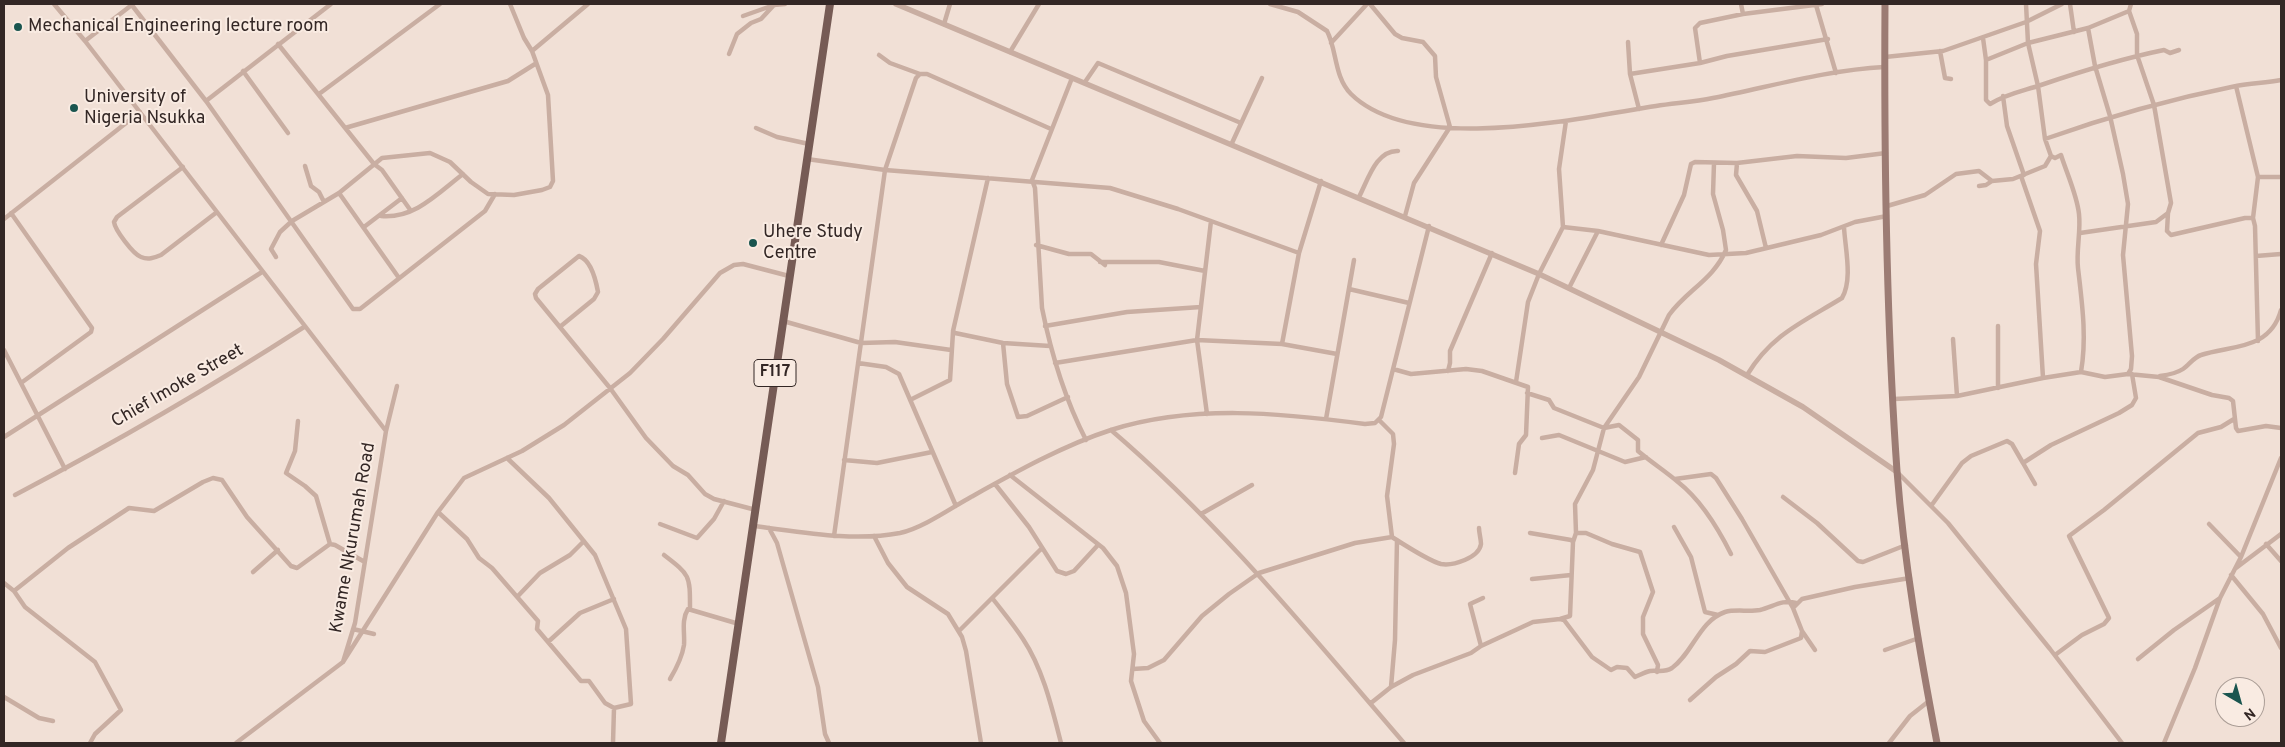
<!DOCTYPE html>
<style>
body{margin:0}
#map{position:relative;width:2285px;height:747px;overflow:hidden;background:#f1e0d6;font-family:Overpass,sans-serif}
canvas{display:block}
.frame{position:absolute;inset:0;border:5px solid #332725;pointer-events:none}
.north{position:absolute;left:2215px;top:677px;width:50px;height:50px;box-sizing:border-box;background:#f9ebe2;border:1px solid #aa9d96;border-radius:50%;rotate:142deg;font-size:14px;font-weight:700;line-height:20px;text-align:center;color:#332725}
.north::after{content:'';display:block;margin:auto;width:18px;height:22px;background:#1a554f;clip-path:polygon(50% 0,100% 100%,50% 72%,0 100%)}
</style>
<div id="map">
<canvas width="2285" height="747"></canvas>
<div class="frame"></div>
<div class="north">N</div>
</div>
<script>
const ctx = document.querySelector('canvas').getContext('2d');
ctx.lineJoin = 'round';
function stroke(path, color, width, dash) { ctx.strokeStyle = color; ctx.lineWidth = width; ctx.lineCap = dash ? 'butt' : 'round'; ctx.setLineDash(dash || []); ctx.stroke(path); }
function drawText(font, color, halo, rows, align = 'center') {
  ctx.font = font + ' Overpass,sans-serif'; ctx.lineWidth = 4; ctx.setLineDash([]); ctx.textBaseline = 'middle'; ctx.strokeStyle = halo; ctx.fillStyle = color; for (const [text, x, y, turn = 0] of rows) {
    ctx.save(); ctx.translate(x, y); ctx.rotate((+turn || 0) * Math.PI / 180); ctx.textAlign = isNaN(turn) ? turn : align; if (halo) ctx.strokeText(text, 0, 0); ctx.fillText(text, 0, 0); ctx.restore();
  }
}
stroke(new Path2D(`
 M54 4 85 41
 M131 4 206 101 353 309H360L485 211 495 194
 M133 4 85 41 386 431 355 623 343 662
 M1270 4 1298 12 1327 31C1337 50 1334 77 1351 94 1414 156 1578 118 1656 106 1675 103 1694 102 1713 98 1769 87 1827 70 1884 67
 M1370 4 1395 34 1402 38 1423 42 1435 56 1436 77 1450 127 1414 183 1405 216
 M1741 4 1743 14
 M2026 4 2028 43 2038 86 2045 139 2051 156 2055 158 2061 155C2067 174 2077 195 2079 214 2081 232 2076 250 2078 268 2082 303 2087 337 2081 372
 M2070 4 2074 32
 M1816 5 1836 73
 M743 16 774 5 785 4
 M944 24 950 4
 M2088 28 2095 66 2110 116 2123 174 2128 204 2123 255 2132 356 2131 369 2128 374
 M1983 38 1986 60V100L1990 104C2006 94 2023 91 2041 85 2082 71 2120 59 2164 50L2170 53 2179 50
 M1628 42 1630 74 1639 109
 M1331 43 1367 4
 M278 44 374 164 382 170 411 211
 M532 51 588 4
 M1940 51 1945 78 1951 79
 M1010 52 1039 4
 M729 54 737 34 751 23 761 19 774 5
 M879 55 890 63 920 74
 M1885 57 1943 51 2026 22 2062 4
 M1986 60 2028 43 2088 28 2129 11
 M1700 63 1695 28 1700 23 1743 14 1822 4
 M243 71 288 133
 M1630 74 1700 63 1727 56 1828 39
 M1072 78 1032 180 1035 188 1042 308C1051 353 1065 399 1086 440
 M1085 82 1098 63 1241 123
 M2236 86 2258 177 2253 218
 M319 94 440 4
 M2003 96 2007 126 2024 175
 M206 101 331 4
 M345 128 508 81 535 64
 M756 128 777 137 809 144
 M2045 139C2107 117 2171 99 2236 86 2251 83 2266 83 2281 80
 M1232 143 1262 78
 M807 159 885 170 1110 188 1178 209 1299 253
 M1737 163 1736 175 1757 211 1766 248
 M305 166 311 186 319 192 324 202
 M183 167 117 217 114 222C115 230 133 254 141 257 148 260 154 258 161 255L217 212
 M2021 176 2040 231 2036 264 2043 378
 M2258 177H2281
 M988 178 953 331 955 333 1003 343 1050 346
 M1979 186 1986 185 1992 181
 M339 193 399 278
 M1359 197C1368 180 1376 150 1398 151
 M1887 206 1925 195 1956 174 1979 171 1992 181 2013 179 2045 166 2051 156
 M11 213 92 328 91 332 21 383
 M2168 213 2167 231 2171 235 2245 218H2253L2255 226 2258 341
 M381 216C415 219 438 193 463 174
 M4 219 140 112
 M364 227 402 198
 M1563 227 1598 231 1709 255 1746 253 1821 235 1855 222 1887 216
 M2080 233 2156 222 2168 213 2171 203 2154 105 2137 55V34L2129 11 2131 4
 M1036 245 1069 254H1091L1105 265
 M1661 245 1684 195 1691 164 1695 162 1737 163 1797 156 1846 158 1886 153
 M2256 256 2281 254
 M276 257 271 249 280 232 292 221 339 193 382 158 430 153 450 162 471 182 488 194 514 195 542 190 550 187 553 181 548 95 532 51 524 38 510 4
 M1100 262H1159L1205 271
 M1569 288 1598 231
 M1349 289 1409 303
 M783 321 861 343 895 342 951 350
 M561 326 594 299 598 292C596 281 591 260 579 256L538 289 535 294 536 298 610 388 646 438 673 466 688 475 705 494 714 499 756 510
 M1045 326 1127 312 1201 307
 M1953 339 1957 396
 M1003 343 1007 384 1018 417 1027 416 1068 397
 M1282 344 1299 253 1321 181
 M4 350 65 469
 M858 363 886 367 899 374 956 506
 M1055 363 1197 340 1282 344 1337 354
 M1393 369 1411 374 1466 369 1482 371 1528 387 1526 435 1519 444 1515 473
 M1448 371 1450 363V351L1492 253
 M1747 375C1772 334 1803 322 1842 298 1853 279 1845 248 1844 227
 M2160 376C2167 375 2177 373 2183 369 2189 365 2194 357 2201 355 2233 345 2270 350 2281 310
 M1516 382 1528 302 1539 274 1563 227 1559 169 1566 121
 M1998 388V326
 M1527 393 1549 400 1554 408 1604 428 1619 425 1638 440V451C1651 462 1665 471 1678 482 1701 500 1718 528 1731 554
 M1894 399 1957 396 2043 378 2081 372 2105 377 2128 374 2159 377 2212 395 2229 398 2233 401 2236 428 2238 431 2266 426 2281 428
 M910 400 950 380 953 332
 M1207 414 1197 340 1211 221
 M1326 419 1354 260
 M1379 420 1393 434 1394 444 1387 496 1392 537
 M298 421 295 451 286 473 305 486 316 496 330 544
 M1111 430C1221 524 1310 634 1404 743
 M386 431 397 386
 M4 437 262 272
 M1542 438 1559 435 1625 462 1646 457
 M844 460 877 463 932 452
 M2023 463 2035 484
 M1897 472 1948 523 2050 649 2122 743
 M1010 475 1103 548 1117 566 1126 593 1134 654 1131 681 1144 721 1160 743
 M1675 479 1711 474 1716 478 1742 519 1793 608
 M995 484 1029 527 1057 571 1066 574 1074 571 1098 545
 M15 495C114 443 211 387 304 327
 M1783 497 1817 523 1858 561 1863 562 1906 545
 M1931 506 1962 463 1971 456 2007 441 2012 444 2023 463 2051 445 2119 413 2132 405 2136 398 2132 374
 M438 512 467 539 479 558 492 568 538 621 537 629 581 681H589L605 703 614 708 631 704 626 629 595 555 549 498 507 458
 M1201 514 1252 485
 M660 524 697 538 714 519 724 501
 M2209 524 2241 557
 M754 526C802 532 853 542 900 533 923 528 951 508 971 497 1014 473 1064 445 1111 430 1193 404 1281 413 1365 424L1375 423 1381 417 1429 226
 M1674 527 1691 557 1705 612 1718 615
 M769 528 777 543 818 687 825 734 829 743
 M1576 533H1586L1612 544 1640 552 1653 592 1643 617V634L1658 665 1657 672
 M834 536 885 170 916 78 920 74H927L1051 129
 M874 536 888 563 907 587 948 614 962 637 966 651 981 743
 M1573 542 1576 533 1575 504 1593 470 1604 428 1639 377 1669 315C1687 290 1713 280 1726 250L1723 230 1713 194 1714 163
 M2266 544 2281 561
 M664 555C690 575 690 575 690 608
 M2236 568 2281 534
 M253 572 278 550
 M2231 575 2263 614 2281 648
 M1532 579 1571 575
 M4 583 14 591 25 607 95 662 121 710 95 734 90 743
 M14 591 68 548 129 508 154 511 203 482 213 478 222 480 247 517 291 566 297 568 330 544 335 545 363 561
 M517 597 540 573 570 555 584 541
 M993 599C1003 612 1014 625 1023 639 1043 669 1052 708 1061 743
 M1560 619 1564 620 1592 657 1611 670 1617 667 1627 668 1635 677C1640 675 1645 672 1650 671 1658 670 1664 673 1672 668 1693 653 1699 621 1725 612 1735 609 1749 612 1760 610 1773 607 1782 599 1796 603
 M353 629 374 634
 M959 631 1042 548
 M1802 631 1815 650
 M548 642 580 613 614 599
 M1481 646 1470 604 1483 598
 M1885 650 1919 638
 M2055 655 2082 635 2104 624 2109 618 2069 536 2104 510 2198 433 2221 427 2234 419
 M2138 659 2174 630 2220 598
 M1133 669 1148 668 1164 660 1202 616 1229 594 1259 573 1355 543 1392 537C1403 544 1429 561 1441 564 1453 566 1479 558 1481 544 1481 539 1479 533 1479 528
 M670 679C676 669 682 658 684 645 685 633 681 620 688 609L739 624
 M1391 687 1413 675 1471 653 1481 646 1533 622 1560 619 1570 616 1573 542 1571 540 1530 533
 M4 697 39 718 53 721
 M1690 700 1716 677 1736 664 1750 651 1765 652 1801 638 1802 631 1793 608 1802 599 1855 587 1910 578
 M1371 703 1391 687 1395 640 1397 540
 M236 743 343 662 438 512 464 478 522 451 564 425 630 373 663 339 720 273 734 265 743 264 789 276
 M613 743 614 708
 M1889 743 1910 716 1929 701
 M2164 743 2195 668 2220 598 2241 557 2281 458`), '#c9aea2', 4.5);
stroke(new Path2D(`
 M896 4 1539 274 1719 360 1803 407 1897 472`), '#c9aea2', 5.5);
stroke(new Path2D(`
 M1885 4C1884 159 1886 316 1897 471 1904 562 1920 654 1937 743`), '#9c7c74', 7);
stroke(new Path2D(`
 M721 743 830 4`), '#765b55', 8);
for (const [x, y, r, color] of [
 [18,27,5,"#1a554f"],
 [74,108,5,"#1a554f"],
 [753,243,5,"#1a554f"]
]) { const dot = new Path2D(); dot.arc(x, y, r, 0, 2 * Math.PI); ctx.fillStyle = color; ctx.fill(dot); stroke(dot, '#f9ebe2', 2); }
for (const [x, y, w] of [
 [775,373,42]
]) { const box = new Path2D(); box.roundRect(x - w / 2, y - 13.5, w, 27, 4); ctx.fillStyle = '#f9ebe2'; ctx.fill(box); stroke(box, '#332725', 1); }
drawText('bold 16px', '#332725', null, [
 ["F117",775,373]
]);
drawText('18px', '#332725', '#f9ebe2', [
 ["Mechanical Engineering lecture room",28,27],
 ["University of",84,98],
 ["Nigeria Nsukka",84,119],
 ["Uhere Study",763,233],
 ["Centre",763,254]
], 'left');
drawText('18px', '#332725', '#f9ebe2', [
 ["Chief Imoke Street",178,387,-30],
 ["Kwame Nkurumah Road",354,538,-80]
]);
</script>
